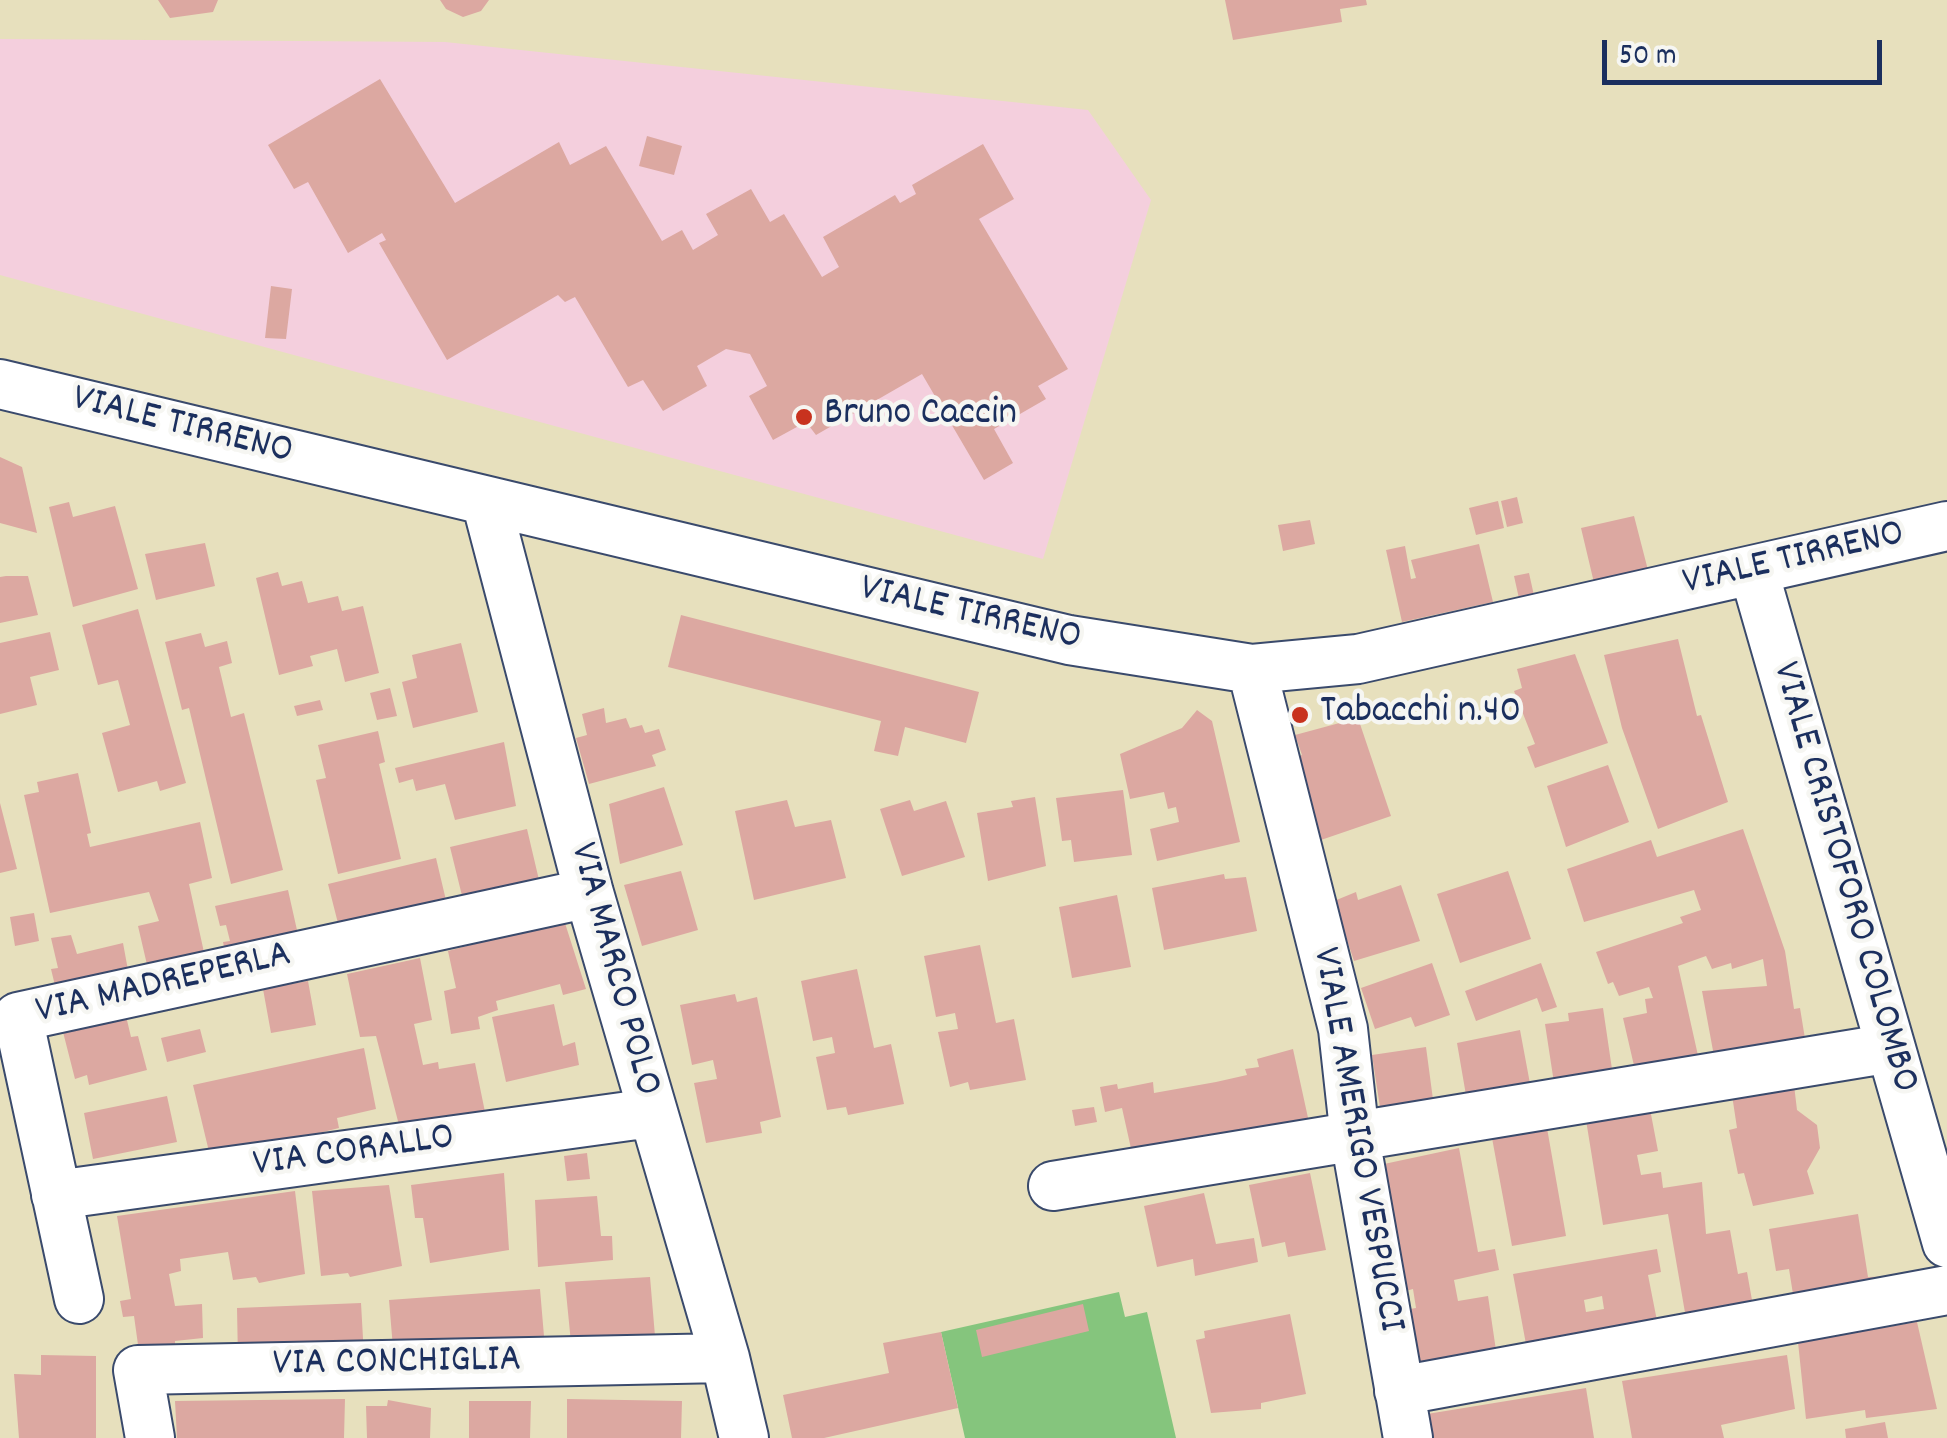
<!DOCTYPE html>
<style>
body{margin:0}
#map{position:relative;width:1947px;height:1438px;overflow:hidden;background:#e7e0bd;font-family:Dekko,sans-serif}
canvas{display:block}
.scale{position:absolute;left:1602px;top:40px;width:280px;height:45px;box-sizing:border-box;border:5px solid #1b2f5e;border-top:0;padding-left:12px;font-size:30px;line-height:35px;white-space:nowrap;color:#1b2f5e;-webkit-text-stroke:8px #f6f6f2;paint-order:stroke}
</style>
<div id="map">
<canvas width="1947" height="1438"></canvas>
<div class="scale">50 m</div>
</div>
<script>
const ctx = document.querySelector('canvas').getContext('2d');
ctx.lineJoin = 'round';
function fill(path, color) { ctx.fillStyle = color; ctx.fill(path, 'evenodd'); }
function stroke(path, color, width, dash) { ctx.strokeStyle = color; ctx.lineWidth = width; ctx.lineCap = dash ? 'butt' : 'round'; ctx.setLineDash(dash || []); ctx.stroke(path); }
function drawText(font, color, halo, rows, align = 'center') {
  ctx.font = font + ' Dekko,sans-serif'; ctx.lineWidth = 9; ctx.setLineDash([]); ctx.textBaseline = 'middle'; ctx.strokeStyle = halo; ctx.fillStyle = color; for (const [text, x, y, turn = 0] of rows) {
    ctx.save(); ctx.translate(x, y); ctx.rotate((+turn || 0) * Math.PI / 180); ctx.textAlign = isNaN(turn) ? turn : align; if (halo) ctx.strokeText(text, 0, 0); ctx.fillText(text, 0, 0); ctx.restore();
  }
}
fill(new Path2D(`
 M0 39 445 42 1088 110 1151 200 1043 559 0 275Z`), '#f4cfdd');
fill(new Path2D(`
 M1119 1292 1125 1317 1147 1312 1176 1438H965L941 1332Z`), '#85c57d');
fill(new Path2D(`
 M158 0H218L213 12 170 18Z
 M440 0H489L481 11 463 17 446 9Z
 M1225 0H1366L1367 5 1340 9 1342 22 1233 40Z
 M380 79 455 203 559 142 570 165 606 146 662 241 682 230 693 250 718 235 706 214 751 189 770 222 784 214 822 277 839 267 823 237 895 195 900 203 916 194 912 185 983 144 1014 199 979 219 1068 369 1038 386 1046 399 994 429 1013 463 984 480 922 374 816 435 806 422 773 440 749 396 767 386 750 354 726 349 697 366 707 386 663 411 643 380 628 387 575 297 565 302 558 295 447 360 379 243 386 240 382 233 348 253 308 182 294 189 268 145Z
 M647 136 682 146 674 175 639 166Z
 M271 286 292 289 286 339 265 338Z
 M0 457 22 467 37 533 0 523Z
 M1517 497 1523 523 1507 527 1501 501Z
 M1498 501 1504 528 1476 535 1469 508Z
 M69 502 73 517 115 506 138 589 73 607 49 507Z
 M1634 516 1649 574 1595 587 1581 528Z
 M1310 520 1315 544 1283 551 1278 525Z
 M205 543 215 586 156 600 145 554Z
 M1479 544 1493 602 1402 622 1386 550 1405 546 1411 579 1416 578 1411 560Z
 M278 572 282 586 302 581 308 603 338 596 342 611 363 606 379 673 345 682 337 649 310 656 313 666 279 675 256 578Z
 M1529 573 1535 600 1520 603 1514 576Z
 M6 576H28L38 615 0 623V577Z
 M138 609 186 783 160 791 157 781 118 792 102 733 130 725 118 680 98 685 82 625Z
 M681 615 979 692 966 743 905 727 898 756 874 751 881 721 668 667Z
 M50 632 59 670 30 677 37 705 0 714V643Z
 M201 633 205 647 227 641 232 663 219 667 231 717 244 713 283 870 231 884 189 708 182 710 165 642Z
 M1678 639 1697 716 1701 715 1728 802 1658 829 1622 728 1604 655Z
 M461 643 478 712 413 728 402 682 417 678 412 655Z
 M1575 654 1608 743 1535 768 1527 747 1535 744 1514 691 1522 688 1517 669Z
 M390 688 397 716 377 720 370 693Z
 M320 700 323 710 297 716 294 706Z
 M604 708 606 723 626 718 630 728 642 725 645 733 659 729 666 750 652 755 656 766 589 784 576 738 587 735 582 714Z
 M1197 710 1212 721 1240 842 1157 861 1150 829 1179 822 1176 807 1168 809 1164 792 1130 799 1120 754 1182 728Z
 M1358 718 1391 816 1318 841 1294 758 1302 755 1295 735Z
 M378 731 385 762 379 764 401 859 338 874 316 780 326 778 318 745Z
 M504 742 516 806 455 820 445 784 416 791 413 779 399 783 395 768Z
 M1608 765 1629 822 1566 847 1547 786Z
 M78 773 91 833 87 834 90 847 200 822 212 878 189 884 207 966 148 969 138 926 159 921 149 892 50 913 24 795 39 792 37 782Z
 M664 787 683 845 620 864 609 804Z
 M1123 790 1132 855 1074 862 1071 840 1062 841 1056 798Z
 M1035 797 1046 866 988 881 977 813 1013 807 1011 801Z
 M787 800 795 827 831 820 846 878 754 900 735 811Z
 M910 800 914 811 946 801 965 857 902 876 880 809Z
 M0 803 17 869 0 873Z
 M527 829 543 897 467 916 450 847Z
 M1743 829 1785 951 1794 1009 1800 1008 1807 1051 1716 1067 1702 991 1767 986 1763 959 1732 969 1731 963 1712 969 1706 956 1678 966 1699 1060 1635 1070 1623 1018 1647 1013 1645 999 1653 998 1649 987 1619 996 1613 982 1608 984 1596 952 1683 923 1680 917 1701 910 1694 890 1584 922 1567 869 1651 840 1657 857Z
 M436 858 449 913 342 939 328 884Z
 M681 871 698 930 642 946 624 885Z
 M1508 871 1531 939 1460 963 1437 894Z
 M1224 874 1225 879 1246 877 1257 931 1164 950 1152 888Z
 M1401 885 1420 941 1354 961 1334 901 1356 892 1358 900Z
 M288 890 301 948 228 965 223 942 230 941 226 925 220 926 215 906Z
 M1117 895 1131 967 1072 978 1059 907Z
 M34 913 39 941 15 946 10 917Z
 M564 920 586 989 563 995 560 984 496 1001 498 1010 478 1017 480 1029 451 1034 444 991 456 988 448 951Z
 M71 935 77 954 123 943 130 981 58 998 51 969 58 968 51 938Z
 M980 945 996 1023 1014 1019 1026 1080 970 1090 968 1082 950 1087 938 1032 958 1029 955 1013 936 1017 924 956Z
 M420 958 432 1020 414 1024 423 1065 438 1062 439 1069 475 1063 485 1112 400 1129 376 1036 360 1037 347 974Z
 M1432 963 1450 1015 1415 1027 1411 1017 1375 1029 1361 988Z
 M1541 963 1557 1007 1542 1012 1537 998 1476 1021 1465 991Z
 M857 969 874 1048 891 1044 904 1104 848 1115 846 1107 827 1110 816 1057 835 1053 832 1037 813 1041 801 981Z
 M308 981 316 1025 271 1033 263 989Z
 M735 994 737 1002 757 997 781 1117 760 1122 762 1133 706 1143 694 1083 717 1079 713 1060 692 1065 680 1005Z
 M554 1004 563 1046 575 1042 579 1065 506 1082 492 1017Z
 M1603 1008 1613 1076 1556 1096 1545 1024 1569 1021 1568 1013Z
 M126 1016 131 1037 138 1036 147 1070 89 1085 87 1075 75 1079 63 1032Z
 M200 1029 206 1052 167 1062 161 1038Z
 M1520 1030 1531 1089 1467 1101 1457 1043Z
 M1426 1047 1434 1107 1381 1114 1372 1055Z
 M364 1048 376 1109 337 1118 339 1128 211 1160 193 1085Z
 M1293 1049 1310 1127 1134 1162 1122 1108 1105 1112 1100 1087 1117 1084 1118 1089 1153 1082 1154 1093 1216 1082 1247 1075 1245 1069 1259 1067 1257 1059Z
 M1794 1085 1797 1110 1817 1125 1820 1148 1807 1171 1814 1194 1753 1206 1744 1173 1738 1174 1729 1130 1737 1128 1732 1095Z
 M167 1096 177 1142 93 1159 84 1113Z
 M1094 1107 1097 1122 1075 1126 1072 1110Z
 M1650 1109 1658 1151 1637 1155 1641 1175 1661 1172 1663 1188 1702 1182 1706 1234 1730 1230 1738 1274 1747 1272 1755 1317 1688 1330 1668 1214 1603 1225 1586 1120Z
 M1547 1128 1566 1236 1512 1246 1492 1138Z
 M1459 1148 1478 1252 1495 1249 1499 1270 1454 1280 1458 1301 1488 1296 1498 1364 1415 1377 1404 1310 1416 1308 1413 1289 1402 1292V1268L1384 1164Z
 M587 1153 590 1179 567 1181 564 1156Z
 M504 1173 509 1250 430 1263 423 1218H415L411 1185Z
 M1310 1173 1326 1250 1288 1257 1285 1242 1262 1247 1249 1185Z
 M389 1185 402 1266 350 1277 348 1273 321 1276 312 1191Z
 M295 1191 305 1274 259 1283 256 1277 233 1280 228 1252 180 1259 181 1271 169 1274 175 1306 202 1304 203 1338 175 1341V1348L139 1352 134 1316 123 1317 120 1301 131 1299 117 1216Z
 M1204 1193 1216 1244 1254 1238 1258 1262 1195 1276 1193 1259 1157 1267 1144 1206Z
 M597 1196 601 1236H612L613 1260 538 1267 535 1200Z
 M1858 1214 1868 1277 1905 1276 1796 1313 1789 1269 1776 1271 1769 1229Z
 M1657 1249 1661 1272 1648 1275 1659 1331 1528 1355 1513 1274ZM1602 1296 1604 1309 1586 1312 1584 1300Z
 M650 1277 656 1348 572 1353 565 1282Z
 M540 1289 545 1348 394 1360 389 1300Z
 M361 1303 364 1356 238 1360 237 1308Z
 M1083 1304 1089 1331 982 1357 976 1330Z
 M1290 1314 1306 1394 1261 1403V1409L1211 1413 1196 1340 1205 1338 1204 1331Z
 M1917 1322 1937 1409 1866 1418 1865 1410 1806 1419 1798 1342Z
 M941 1332 958 1408 824 1438H792L783 1395 889 1373 883 1343Z
 M41 1355 96 1356V1438H19L14 1374 41 1375Z
 M1787 1355 1795 1409 1721 1425 1724 1438H1632L1622 1381Z
 M1586 1388 1594 1438H1425L1421 1415Z
 M345 1399 344 1438H177L175 1401Z
 M567 1399 682 1401 681 1438H567Z
 M388 1400 431 1408 430 1438H367L366 1406H387Z
 M469 1401H531L530 1438H469Z
 M1885 1422 1888 1438H1846L1845 1429Z`), '#dca8a1');
const minor = new Path2D(`
 M0 384 1069 640 1252 669 1358 659 1947 526
 M486 501 589 893 725 1358 744 1438
 M1754 572 1947 1243
 M1252 669 1343 1029 1355 1138 1408 1438
 M1053 1186 1891 1048
 M56 1195 651 1113
 M79 1299 18 1017 589 893
 M1399 1391 1947 1290
 M150 1438 138 1370 725 1358`);
stroke(minor, '#3a4a6c', 52);
stroke(minor, '#fff', 48);
for (const [x, y, r, color] of [
 [804,417,10,"#c8321e"],
 [1300,715,10,"#c8321e"]
]) { const dot = new Path2D(); dot.arc(x, y, r, 0, 2 * Math.PI); ctx.fillStyle = color; ctx.fill(dot); stroke(dot, '#f6f6f2', 4); }
drawText('40px', '#1b2f5e', '#f6f6f2', [
 ["Bruno Caccin",824,417],
 ["Tabacchi n.40",1320,715]
], 'left');
drawText('40px', '#1b2f5e', '#f6f6f2', [
 ["VIALE TIRRENO",182,428,14],
 ["VIALE TIRRENO",1794,561,-13],
 ["VIALE TIRRENO",970,616,13],
 ["VIALE CRISTOFORO COLOMBO",1842,878,74],
 ["VIA MARCO POLO",612,970,75],
 ["VIA MADREPERLA",164,986,-13],
 ["VIALE AMERIGO VESPUCCI",1355,1140,80],
 ["VIA CORALLO",354,1154,-8],
 ["VIA CONCHIGLIA",397,1365,-1]
]);
</script>
